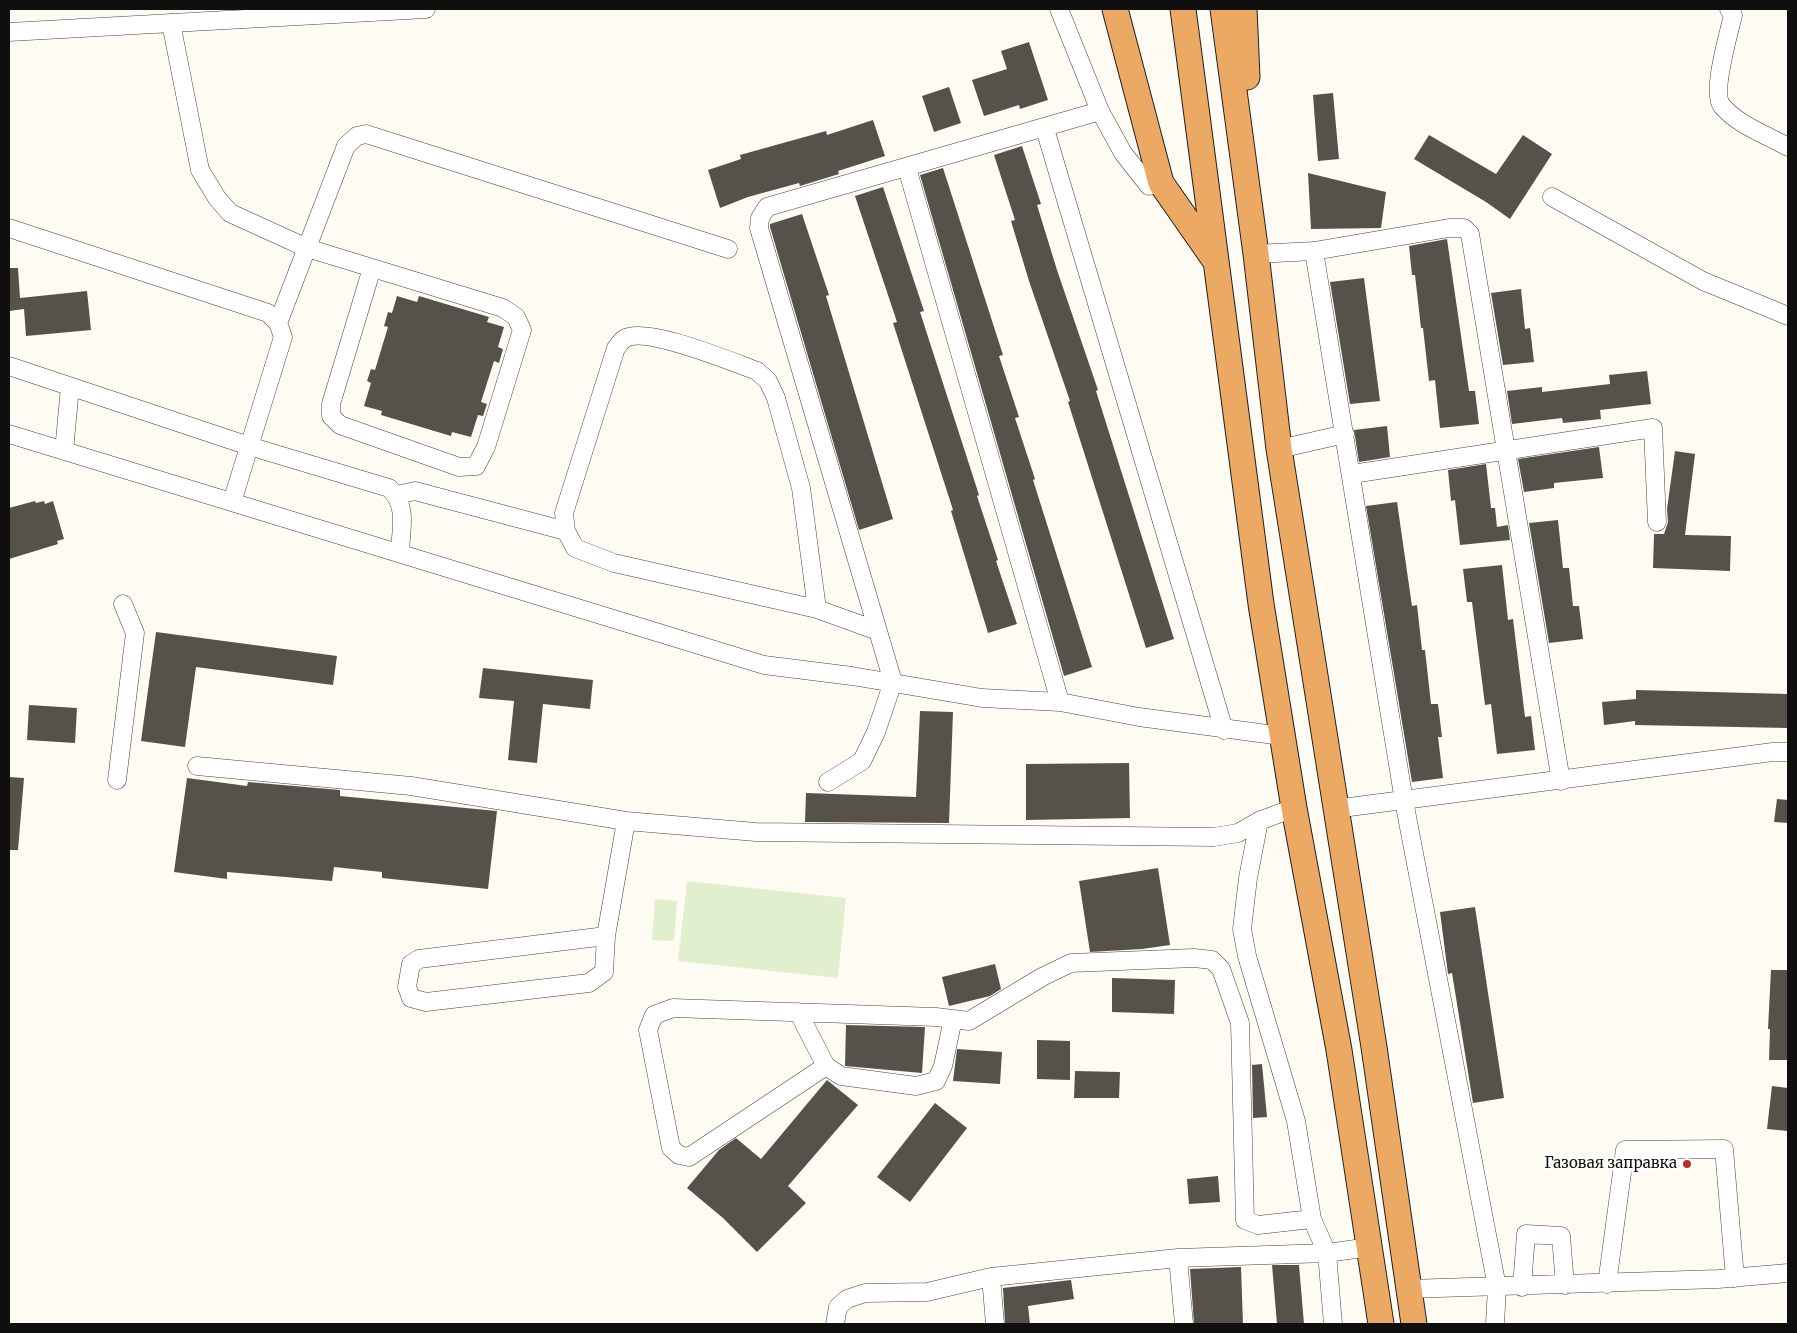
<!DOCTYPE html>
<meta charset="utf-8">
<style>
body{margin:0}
#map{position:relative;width:1797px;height:1333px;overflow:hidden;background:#fefcf2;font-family:Merriweather,serif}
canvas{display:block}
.frame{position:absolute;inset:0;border:10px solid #0f0f0f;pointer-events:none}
</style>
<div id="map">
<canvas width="1797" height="1333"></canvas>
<div class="frame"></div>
</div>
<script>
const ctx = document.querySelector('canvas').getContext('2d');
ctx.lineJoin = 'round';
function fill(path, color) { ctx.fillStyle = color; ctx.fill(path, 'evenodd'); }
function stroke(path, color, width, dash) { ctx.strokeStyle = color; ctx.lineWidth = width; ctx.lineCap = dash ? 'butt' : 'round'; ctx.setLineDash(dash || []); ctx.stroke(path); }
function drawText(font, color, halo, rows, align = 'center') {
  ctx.font = font + ' Merriweather,serif'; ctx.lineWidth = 5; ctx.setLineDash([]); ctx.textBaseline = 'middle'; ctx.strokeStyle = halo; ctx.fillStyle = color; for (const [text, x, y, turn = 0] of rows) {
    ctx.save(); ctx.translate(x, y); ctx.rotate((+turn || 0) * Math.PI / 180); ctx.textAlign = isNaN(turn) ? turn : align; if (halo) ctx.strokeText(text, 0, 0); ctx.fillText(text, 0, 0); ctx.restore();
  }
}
fill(new Path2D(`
 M687 881 846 898 838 978 678 961Z
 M655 899 677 901 674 941 652 940Z`), '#e2efce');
fill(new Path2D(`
 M1029 42 1048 100 1020 109 1019 105 984 116 972 80 1007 69 1001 51Z
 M949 87 961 123 934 132 922 96Z
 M1333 93 1339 159 1318 161 1313 95Z
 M873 120 885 156 838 171 839 174 800 186 799 183 748 197 720 208 708 170 741 159 740 155 826 131 827 135Z
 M1429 135 1496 174 1523 135 1552 154 1510 219 1486 202 1414 159Z
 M1022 146 1041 204 1037 205 1057 270 1098 390 1096 391 1174 639 1146 648 1068 402 1070 401 1029 281 1011 221 1015 220 994 155Z
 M943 168 1003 355 999 356 1019 417 1015 418 1035 479 1033 480 1092 667 1064 676 920 175Z
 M1308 173 1386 192 1381 228 1311 229Z
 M883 187 924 311 920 312 979 495 977 496 998 560 996 561 1017 624 988 633 951 511 953 510 893 323 897 322 855 196Z
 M802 214 829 295 826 296 893 519 859 530 770 227V224Z
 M1447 239 1469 391H1475L1479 424 1440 428 1435 380 1429 381 1423 328H1421L1415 275H1412L1409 246Z
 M9 268H18L20 298 87 291 91 330 26 336 24 309 9 311Z
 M1364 278 1380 401 1350 404 1330 282Z
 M1521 289 1525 329 1530 328 1534 362 1503 365 1491 293Z
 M397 296 417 302 419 296 489 317 487 322 504 327 498 347 503 349 499 363 494 361 481 402 487 404 483 416 478 415 471 437 452 432 451 436 381 415 382 411 364 406 371 383 367 381 371 369 375 370 388 327 384 326 388 312 392 313Z
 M1647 371 1651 404 1600 410 1601 419 1563 423 1562 418 1512 424 1507 391 1542 387V392L1610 384 1609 375Z
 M1387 426 1390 457 1359 462 1354 430Z
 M1599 447 1603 478 1554 483V488L1524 492 1518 459Z
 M1675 451 1695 454 1685 535 1731 536 1730 571 1653 568 1654 534H1664L1668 522 1667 509Z
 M1486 464 1491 508H1495L1497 527 1508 525 1510 540 1460 545 1455 500 1451 501 1448 470Z
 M35 501 36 503 44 501 45 504 53 501 64 539 57 541 58 544 9 559V508Z
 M1397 502 1412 606 1417 605 1422 650H1425L1431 704H1438L1442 737H1438L1443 778 1412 782 1366 506Z
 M1558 520 1563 568H1569L1573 606H1579L1583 639 1549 643 1529 523Z
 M1502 565 1508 620 1513 619 1525 717 1531 716 1535 750 1497 754 1491 704 1485 705 1472 602H1467L1463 569Z
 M156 632 337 656 333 685 196 667 185 747 141 741Z
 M483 668 593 680 590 709 543 704 537 763 508 760 514 701 479 698Z
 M1636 690 1788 694 1787 728 1635 725V721L1604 725 1602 702 1636 699Z
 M29 705 77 708 75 743 27 740Z
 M920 711 953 712 949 823 805 822 806 793 916 797Z
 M1129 763 1130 818 1026 820V764Z
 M9 777 24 778 18 850H9Z
 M187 778 247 786 248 782 340 790V796L497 811 488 889 382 878V872L334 867 332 881 227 872V879L174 872Z
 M1777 799 1788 800V823L1774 822Z
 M1158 868 1170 945 1142 949 1090 952 1079 881Z
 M1475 907 1504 1098 1473 1103 1452 973 1448 974 1440 912Z
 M995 964 1001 989 990 996 949 1006 942 977Z
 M1771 970H1788V1060H1769L1770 1029H1768Z
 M1112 978 1175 980 1174 1014 1112 1012Z
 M846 1025 925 1027 922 1073 845 1066Z
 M1037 1040 1070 1041V1080L1037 1079Z
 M957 1049 1002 1052 1000 1084 953 1081Z
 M1262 1064 1267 1117 1253 1118 1252 1065Z
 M1075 1071 1120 1072 1119 1098H1074Z
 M827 1080 858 1105 788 1186 806 1203 757 1252 723 1218 687 1188 719 1150 736 1138 761 1159Z
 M1772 1086 1788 1088V1131L1767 1129Z
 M935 1103 967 1128 910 1202 877 1177Z
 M1218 1176 1220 1202 1189 1204 1187 1179Z
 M1272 1265H1299L1304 1324H1277Z
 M1241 1267 1243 1324H1194L1190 1269Z
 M1071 1280 1074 1299 1028 1306 1030 1324H1005L1003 1288Z`), '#57514c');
const minor = new Path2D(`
 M1059 9 1100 111 1123 153 1149 186
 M1729 9 1733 15C1729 33 1711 93 1722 106 1738 125 1767 135 1788 147
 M171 23 200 170 217 198 230 213 307 248 503 308 516 317 522 330 486 447 476 466 459 467 340 425 331 416V404L372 268
 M9 32 426 9
 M1045 129 1224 730
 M907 168 1060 702
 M1552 197 1703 281 1788 316
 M9 228 268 313 278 323 283 337 232 502
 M1314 251 1404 801 1497 1287 1495 1324
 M1256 254 1314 251 1449 228H1464L1470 234 1561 781
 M278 323 346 146 357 136 366 134 728 249
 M9 366 249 446 389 488C408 505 401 528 400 552
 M9 434 764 665 852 676 982 698 1060 702 1139 717 1282 736
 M1279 449 1345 434
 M64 451 70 387
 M1352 474 1653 428 1657 522
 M397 495 415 491 566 531
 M817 609 801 488 776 398 768 381 757 371C732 362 644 325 624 339 621 341 618 346 616 348L564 513 566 531 575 548 614 563 817 609 878 631
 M197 766 411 786 626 821 756 832 1214 837 1238 833 1259 821 1294 808
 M117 780 135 633 123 604
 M828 782 862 761 876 732 893 682 759 228 760 218 767 207 1100 111
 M1334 809 1773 752H1788
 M1259 821 1248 878 1242 929 1247 956 1296 1121 1312 1219 1327 1253 1333 1324
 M606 936 419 959 411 964 407 987 411 998 426 1002 589 983 604 972 606 936 626 821
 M798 1012 826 1066
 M953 1019 943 1066 936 1081 916 1086 841 1076 826 1066 689 1157 679 1155 671 1148 648 1030 654 1015 673 1008 936 1017 969 1021 1042 977 1071 963 1194 958 1212 960 1221 969 1240 1023 1245 1220 1258 1225 1312 1219
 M1178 1258 1184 1324
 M991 1277 995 1324
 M1607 1284 1625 1150 1724 1149 1735 1278
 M1522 1287 1526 1234 1561 1236 1565 1285
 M1408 1289 1718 1279 1788 1273
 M835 1324 838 1307 847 1299 865 1293 927 1292 991 1277 1178 1258 1327 1253 1370 1247`);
const highway = new Path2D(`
 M1115 9 1161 183 1214 259
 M1183 9 1261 604 1294 808 1339 1050 1381 1324
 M1223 9 1256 254 1279 449 1374 1047 1414 1324
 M1244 9 1247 77`);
stroke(minor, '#424242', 19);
stroke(highway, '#202020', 27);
stroke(minor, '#fff', 18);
stroke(highway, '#eba963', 25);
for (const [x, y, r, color] of [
 [1687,1164,5,"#b7302f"]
]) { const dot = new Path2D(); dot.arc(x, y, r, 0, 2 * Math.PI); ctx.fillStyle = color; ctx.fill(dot); stroke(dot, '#fff', 2); }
drawText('15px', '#0f0f0f', '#fff', [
 ["Газовая заправка",1677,1164]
], 'right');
</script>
